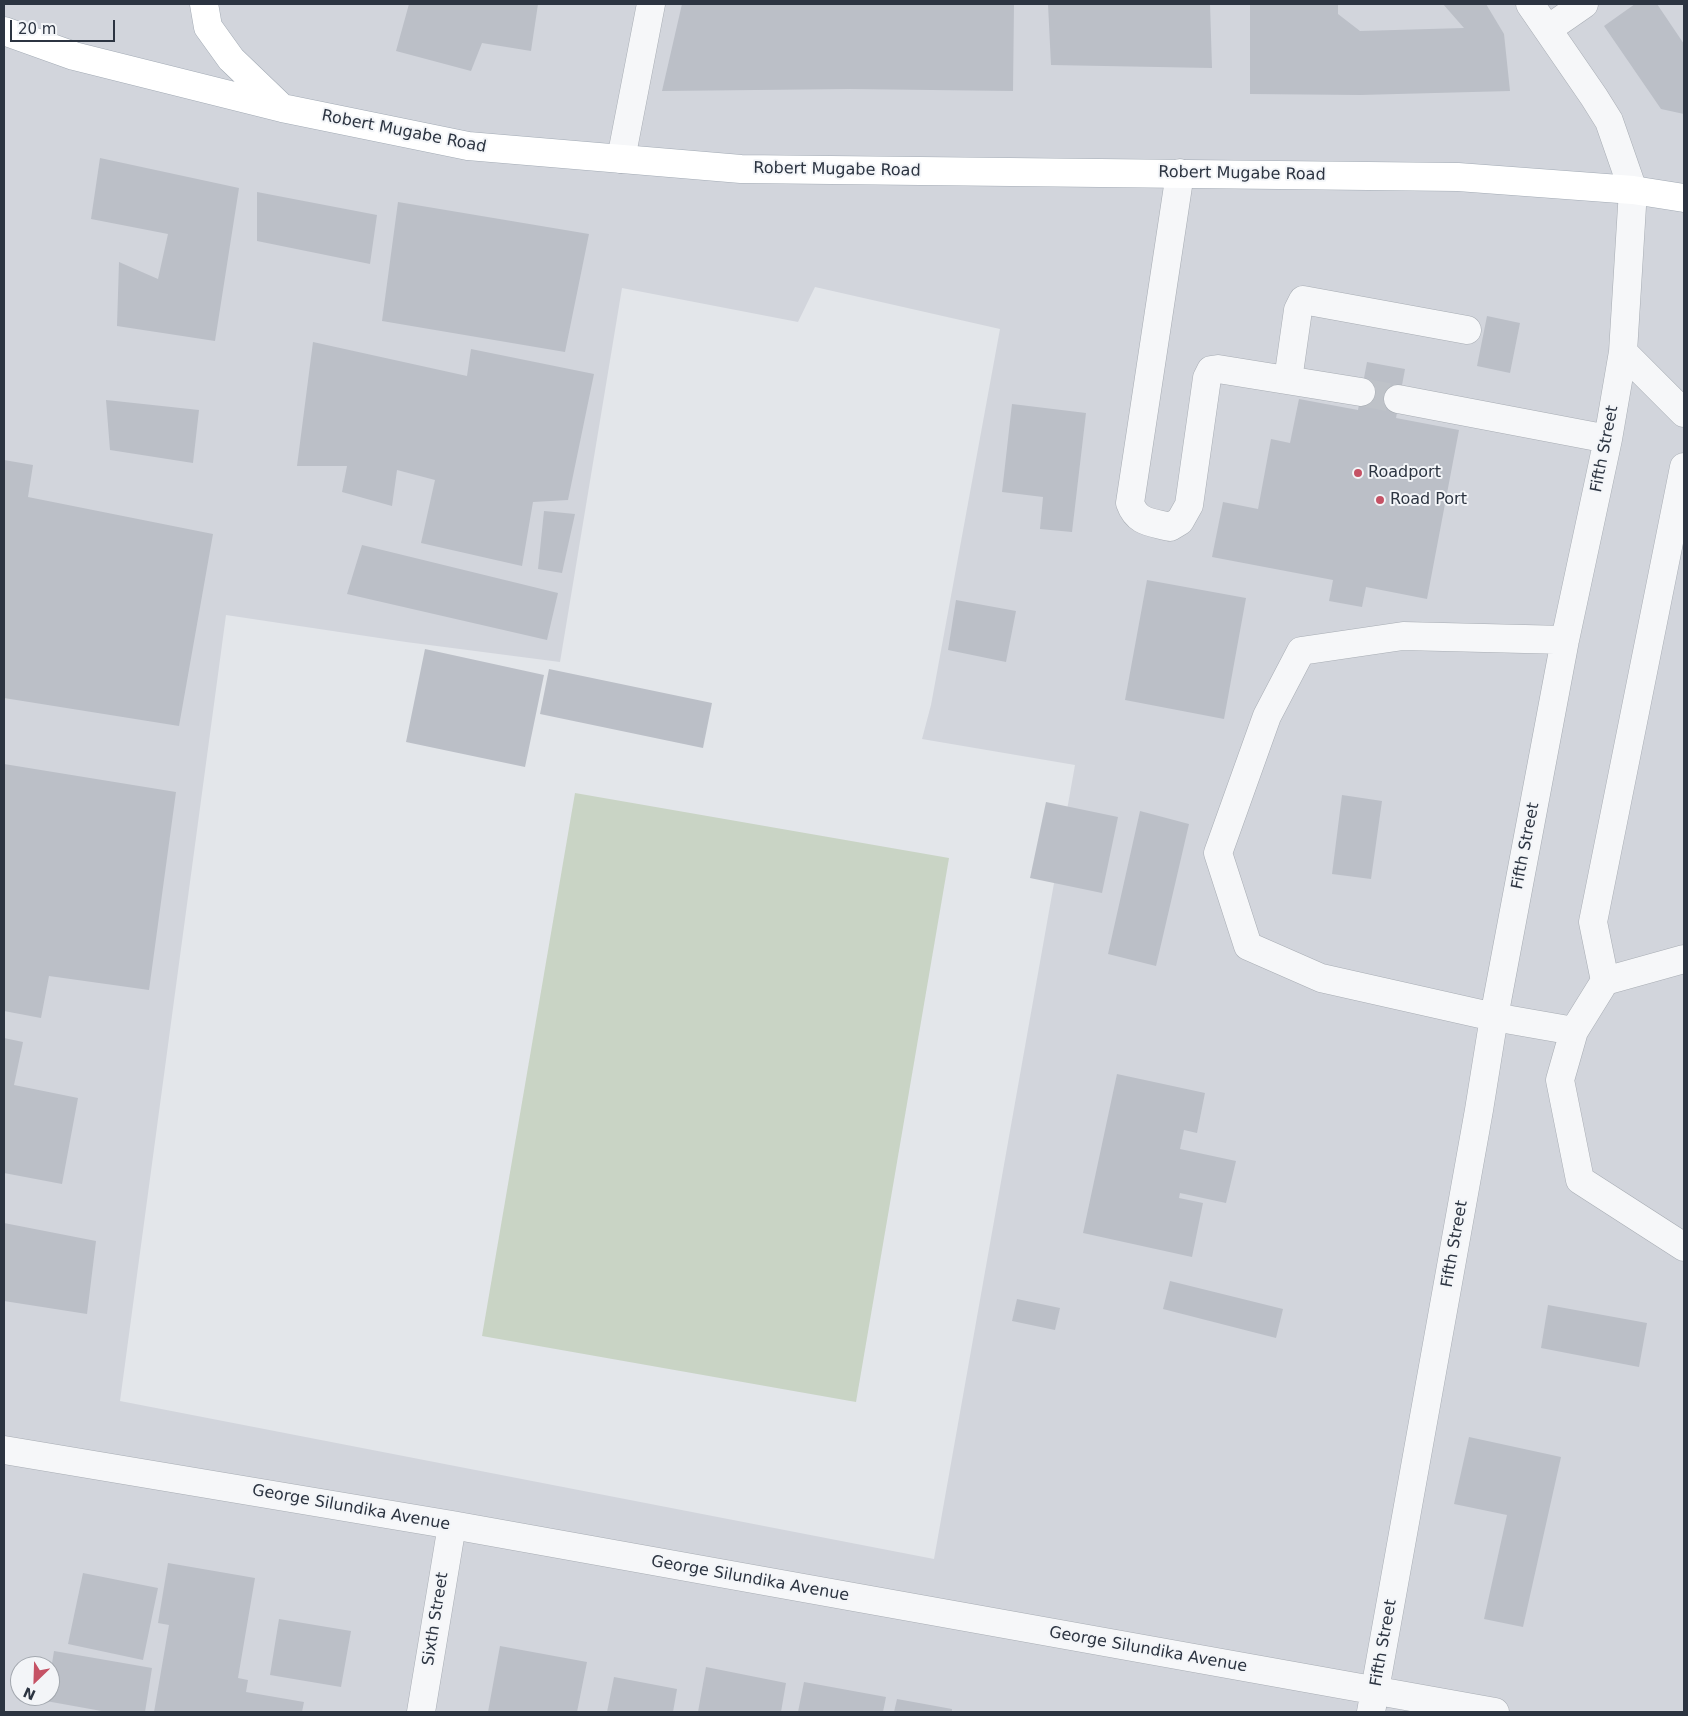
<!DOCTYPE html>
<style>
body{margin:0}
#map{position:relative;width:1688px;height:1716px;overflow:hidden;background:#e3e6ea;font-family:"DejaVu Sans",sans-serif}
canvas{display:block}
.frame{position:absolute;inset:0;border:5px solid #2c3441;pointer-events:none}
.north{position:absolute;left:10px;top:1656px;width:50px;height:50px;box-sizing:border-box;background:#f3f5f8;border:1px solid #a3a8af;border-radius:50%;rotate:204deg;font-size:14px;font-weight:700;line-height:20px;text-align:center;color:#2c3441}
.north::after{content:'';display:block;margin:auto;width:18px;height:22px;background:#c55265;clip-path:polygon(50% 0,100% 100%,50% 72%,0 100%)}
.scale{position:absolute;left:10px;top:20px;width:105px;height:22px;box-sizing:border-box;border:2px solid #2c3441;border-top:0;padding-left:6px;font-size:15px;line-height:18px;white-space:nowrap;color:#2c3441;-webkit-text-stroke:4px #f3f5f8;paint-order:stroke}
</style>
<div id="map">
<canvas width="1688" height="1716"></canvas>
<div class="frame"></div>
<div class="north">N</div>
<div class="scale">20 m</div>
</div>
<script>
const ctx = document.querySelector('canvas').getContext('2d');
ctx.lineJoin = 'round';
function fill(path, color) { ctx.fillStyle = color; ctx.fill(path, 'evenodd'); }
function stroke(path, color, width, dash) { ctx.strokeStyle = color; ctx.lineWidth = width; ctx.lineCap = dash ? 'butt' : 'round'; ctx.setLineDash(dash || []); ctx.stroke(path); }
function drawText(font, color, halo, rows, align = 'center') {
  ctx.font = font + ' "DejaVu Sans",sans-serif'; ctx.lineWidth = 4; ctx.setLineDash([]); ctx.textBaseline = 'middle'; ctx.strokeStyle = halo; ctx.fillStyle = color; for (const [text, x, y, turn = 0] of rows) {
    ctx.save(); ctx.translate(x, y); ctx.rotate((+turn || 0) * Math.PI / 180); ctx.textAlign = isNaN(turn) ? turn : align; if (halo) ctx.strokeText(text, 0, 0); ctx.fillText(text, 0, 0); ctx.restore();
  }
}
fill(new Path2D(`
 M4 4H1684V1712H4ZM815 287 1000 329 931 705 922 739 1075 765 934 1559 120 1401 226 615 406 642 560 662 622 288 798 322ZM20 1666H50V1696H20Z`), '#d2d5dc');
fill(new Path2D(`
 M575 793 949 858 856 1402 482 1336Z`), '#c9d4c5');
fill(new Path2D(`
 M409 4H538L531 51 482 43 471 71 396 51Z
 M682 4H1014L1013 91 850 89 662 91Z
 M1048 4H1210L1212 68 1051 65Z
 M1250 4H1338V14L1360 31 1464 28 1443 4H1486L1504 34 1510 91 1360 95 1250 94Z
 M1635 4H1657L1684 44V114L1661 109 1604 26Z
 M100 158 239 188 215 341 117 326 119 262 158 279 168 234 91 219Z
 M257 192 377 215 370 264 257 241Z
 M398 202 589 234 565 352 382 321Z
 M1487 316 1520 323 1510 373 1477 366Z
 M313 342 467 376 471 349 594 374 568 500 533 502 522 566 421 543 435 480 397 470 392 506 342 492 347 466H297Z
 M1367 362 1405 369 1396 418 1459 430 1427 599 1366 587 1362 607 1329 601 1333 580 1212 557 1223 502 1258 509 1271 439 1290 443 1299 399 1358 410Z
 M106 400 199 410 193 463 110 450Z
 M1012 404 1086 413 1072 532 1040 529 1043 497 1002 492Z
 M4 460 33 465 28 497 213 534 179 726 4 698Z
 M544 511 575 514 562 573 538 569Z
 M362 545 558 593 547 640 347 594Z
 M1147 580 1246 598 1224 719 1125 700Z
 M956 600 1016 611 1006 662 948 650Z
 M425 649 544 675 525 767 406 742Z
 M549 669 712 703 703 748 540 714Z
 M4 764 176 792 149 990 49 976 41 1018 4 1011Z
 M1342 795 1382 801 1371 879 1332 874Z
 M1046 802 1118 817 1102 893 1030 878Z
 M1140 811 1189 824 1156 966 1108 954Z
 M4 1038 23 1042 14 1085 78 1098 62 1184 4 1173Z
 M1117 1074 1205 1093 1197 1133 1184 1130 1180 1149 1236 1161 1226 1203 1180 1193 1179 1198 1203 1203 1192 1257 1083 1233Z
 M4 1223 96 1241 87 1314 4 1301Z
 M1170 1281 1283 1309 1276 1338 1163 1309Z
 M1017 1299 1060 1308 1055 1330 1012 1321Z
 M1548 1305 1647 1323 1639 1367 1541 1348Z
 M1469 1437 1561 1457 1523 1627 1484 1619 1507 1515 1454 1504Z
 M168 1563 255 1578 238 1678 248 1680 246 1692 304 1702 302 1712H154L169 1625 158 1623Z
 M83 1573 158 1588 143 1660 68 1644Z
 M279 1619 351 1631 341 1687 270 1675Z
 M500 1646 587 1662 577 1712H488Z
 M54 1651 152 1668 145 1712H107L46 1701 47 1696H50V1676Z
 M706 1667 786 1683 781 1712H698Z
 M614 1677 677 1689 673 1712H607Z
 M804 1682 886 1697 883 1712H798Z
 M897 1699 952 1709V1712H894Z`), '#bbbfc7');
stroke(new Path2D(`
 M1361 392 1398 399`), '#bec2c8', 28, [28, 14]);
const minor = new Path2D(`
 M1548 29 1584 4
 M621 159 651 4
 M1180 173 1130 503C1137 523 1151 522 1170 527L1180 521 1189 505 1207 378 1211 370 1218 369 1361 392
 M1623 352 1684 413
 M1288 380 1298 310 1303 300 1467 330
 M1398 399 1608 439
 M1565 640 1403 636 1301 651 1267 716 1218 853 1248 946 1321 978 1494 1017 1574 1031
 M1684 959 1605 981 1574 1031 1560 1080 1580 1180 1684 1247
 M1605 981 1593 922 1684 467
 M4 1450 452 1525 1495 1712
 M421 1712 452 1525
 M1371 1712 1479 1110 1494 1017 1565 640 1608 439 1623 352 1633 190 1609 121 1594 97 1530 4`);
const major = new Path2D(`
 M204 4 208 27 231 59 281 107
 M4 31 74 56 282 108 468 146 741 169 1458 177 1633 190 1684 198`);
stroke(minor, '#a8adb4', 29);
stroke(major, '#a3abb5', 29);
stroke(minor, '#f6f7f9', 28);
stroke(major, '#fff', 28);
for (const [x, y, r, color] of [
 [1358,473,5,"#c55265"],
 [1380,500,5,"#c55265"]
]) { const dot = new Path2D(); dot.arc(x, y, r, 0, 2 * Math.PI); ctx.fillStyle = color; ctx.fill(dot); stroke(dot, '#f3f5f8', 2); }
drawText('16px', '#2c3441', '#f3f5f8', [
 ["Robert Mugabe Road",404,132,11],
 ["Robert Mugabe Road",837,170,1],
 ["Robert Mugabe Road",1242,174,1],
 ["Fifth Street",1605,449,-79],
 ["Fifth Street",1526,846,-79],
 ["Fifth Street",1455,1244,-80],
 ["George Silundika Avenue",351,1508,10],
 ["George Silundika Avenue",750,1579,10],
 ["Sixth Street",436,1619,-81],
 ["Fifth Street",1384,1643,-80],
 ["George Silundika Avenue",1148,1650,10]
]);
drawText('16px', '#2c3441', '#f3f5f8', [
 ["Roadport",1368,473],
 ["Road Port",1390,500]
], 'left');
</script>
